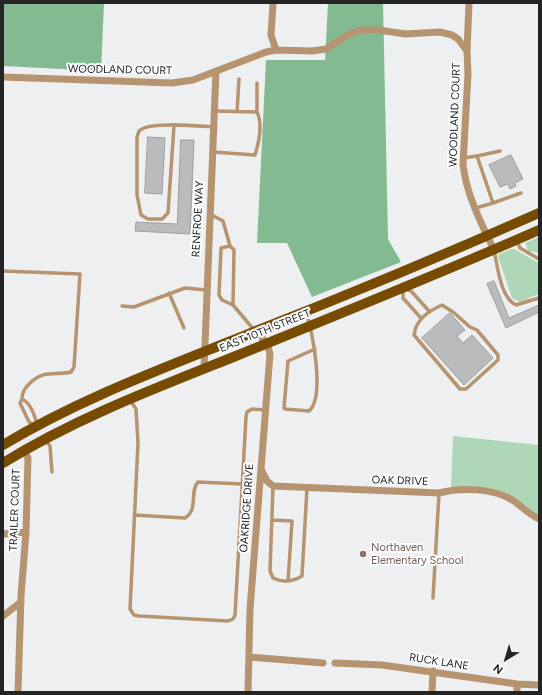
<!DOCTYPE html>
<style>
body{margin:0}
#map{position:relative;width:542px;height:695px;overflow:hidden;background:#eeeff1;font-family:Figtree,sans-serif}
canvas{display:block}
.frame{position:absolute;inset:0;border:4px solid #242425;pointer-events:none}
.north{position:absolute;left:486px;top:639px;width:40px;height:40px;-webkit-text-stroke:3px #fbfcfe;paint-order:stroke;rotate:218deg;font-size:11px;font-weight:700;line-height:16px;text-align:center;color:#242425}
.north::after{content:'';display:block;margin:auto;width:14px;height:18px;background:#242425;clip-path:polygon(50% 0,100% 100%,50% 72%,0 100%)}
</style>
<div id="map">
<canvas width="542" height="695"></canvas>
<div class="frame"></div>
<div class="north">N</div>
</div>
<script>
const ctx = document.querySelector('canvas').getContext('2d');
ctx.lineJoin = 'round';
function fill(path, color) { ctx.fillStyle = color; ctx.fill(path, 'evenodd'); }
function stroke(path, color, width, dash) { ctx.strokeStyle = color; ctx.lineWidth = width; ctx.lineCap = dash ? 'butt' : 'round'; ctx.setLineDash(dash || []); ctx.stroke(path); }
function drawText(font, color, halo, rows, align = 'center') {
  ctx.font = font + ' Figtree,sans-serif'; ctx.lineWidth = 4; ctx.setLineDash([]); ctx.textBaseline = 'middle'; ctx.strokeStyle = halo; ctx.fillStyle = color; for (const [text, x, y, turn = 0] of rows) {
    ctx.save(); ctx.translate(x, y); ctx.rotate((+turn || 0) * Math.PI / 180); ctx.textAlign = isNaN(turn) ? turn : align; if (halo) ctx.strokeText(text, 0, 0); ctx.fillText(text, 0, 0); ctx.restore();
  }
}
fill(new Path2D(`
 M539 237V253L528 251 525 243Z
 M511 249H514L539 263V294L520 302 512 298 498 257 499 254Z
 M453 436 539 445V519L513 501 482 491 451 490Z`), '#aed7b8');
fill(new Path2D(`
 M3 3H104L101 71 3 66Z
 M328 3H383L388 239 401 262 312 297 287 243H257L266 60H325Z`), '#83ba91');
const building = new Path2D(`
 M148 137 165 138 162 194 145 193Z
 M181 140H194L190 234 135 231 136 222 177 224Z
 M511 155 523 179 515 183 516 186 510 189 508 184 500 187 489 165Z
 M494 281 509 318 539 305V312L506 328 487 284Z
 M450 313 465 330 457 336 463 343 472 335 493 358 464 385 422 338Z`);
fill(building, '#babbbd');
stroke(building, '#9c9d9f', 1);
stroke(new Path2D(`
 M237 112 239 79
 M257 112V83
 M174 126 168 213 162 219H148L141 215 137 195V137L139 131C148 121 198 126 213 127
 M213 152 255 155C259 142 263 124 257 112L214 111
 M477 156 500 151
 M463 158 477 156 493 203 476 208
 M493 203 521 193
 M210 214 223 221 230 246 234 250 233 305
 M517 241 520 248 539 259
 M230 246 221 248 219 295 222 300 233 305 255 331
 M494 251C498 267 500 297 516 305L539 298
 M3 271 80 274 74 367 71 372C54 376 45 369 30 383 25 388 22 392 22 399
 M169 293 184 328
 M442 305 453 312 470 327 477 330 498 355V360L466 389H460L414 335C416 319 429 311 442 305Z
 M122 306 134 307 185 288 206 290
 M306 313C313 331 325 398 309 411L285 409 284 408 288 361 315 349
 M421 318 403 298V288L411 291 429 311
 M22 399C31 403 36 418 37 426L29 422 20 403Z
 M130 400 136 409 138 443 130 609 134 615 139 616 228 621 233 619 235 615 246 417 247 412 252 409 265 410
 M46 441 50 446 52 472
 M273 486 270 571 273 578C283 583 292 582 302 576L307 488
 M134 515 185 518C199 509 189 492 198 482L242 484
 M272 520 292 521 288 581
 M433 598 439 493`), '#b5946f', 3.5);
stroke(new Path2D(`
 M273 3 271 35 276 50
 M467 51 469 3
 M3 77 172 83 193 80 266 52 276 50 312 51 326 49 347 35 361 30H379L405 34 440 32 452 35 458 39 467 51 468 74 463 164C466 194 481 223 494 250
 M204 369 216 71
 M261 469 267 481 273 486 439 493C461 487 494 488 514 501 522 507 530 515 539 519
 M3 534 26 532
 M3 616 21 602
 M249 657 323 663
 M335 663 382 665 517 684 539 685
 M18 692 21 596 26 532 28 458 24 450
 M248 692 250 609 270 354 267 343 256 332
 M432 692 433 671
 M517 692V684`), '#b5946f', 7);
stroke(new Path2D(`
 M3 445C81 398 167 367 251 333 348 295 444 255 539 213
 M3 463C76 418 156 388 236 356 337 315 439 274 539 230`), '#784b03', 10);
for (const [x, y, r, color] of [
 [363,554,4,"#8d6e63"]
]) { const dot = new Path2D(); dot.arc(x, y, r, 0, 2 * Math.PI); ctx.fillStyle = color; ctx.fill(dot); stroke(dot, '#fbfcfe', 1.5); }
drawText('11px', '#242425', '#fbfcfe', [
 ["WOODLAND COURT",120,70,1],
 ["WOODLAND COURT",455,115,-88],
 ["RENFROE WAY",198,219,-87],
 ["EAST 10TH STREET",265,331,-22],
 ["OAK DRIVE",400,481,2],
 ["OAKRIDGE DRIVE",247,508,-86],
 ["TRAILER COURT",15,510,-88],
 ["RUCK LANE",439,662,9]
]);
drawText('11px', '#785e54', '#fbfcfe', [
 ["Northaven",371,548],
 ["Elementary School",371,561]
], 'left');
</script>
